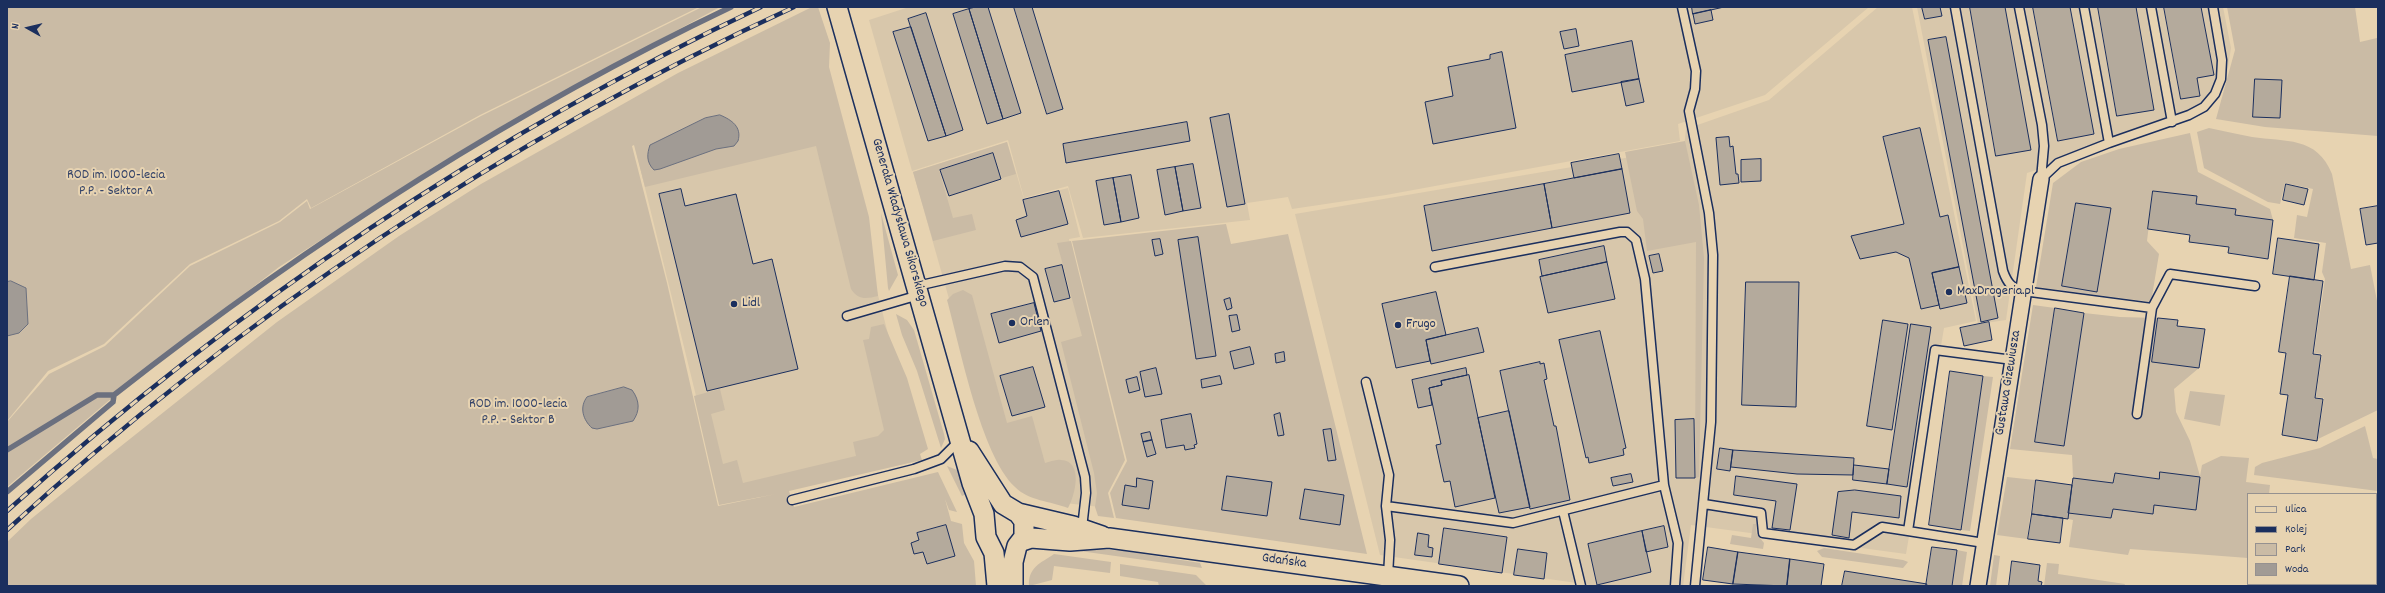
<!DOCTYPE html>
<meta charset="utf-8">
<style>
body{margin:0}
#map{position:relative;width:2385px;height:593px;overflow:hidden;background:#e7d3b1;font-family:Dekko,sans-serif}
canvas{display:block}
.frame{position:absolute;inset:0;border:8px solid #1b2f5e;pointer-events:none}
.legend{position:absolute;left:2247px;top:493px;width:130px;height:92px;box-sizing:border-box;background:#e7d3b1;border:1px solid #959190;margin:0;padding:5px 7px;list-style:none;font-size:12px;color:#1b2f5e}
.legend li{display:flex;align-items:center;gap:8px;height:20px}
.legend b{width:20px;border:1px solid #959190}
.north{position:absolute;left:8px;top:8px;width:40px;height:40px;-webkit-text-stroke:3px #e7d3b1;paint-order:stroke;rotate:278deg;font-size:11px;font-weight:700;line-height:16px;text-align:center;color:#1b2f5e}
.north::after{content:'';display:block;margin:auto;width:14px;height:18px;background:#1b2f5e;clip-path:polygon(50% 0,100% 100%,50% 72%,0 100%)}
</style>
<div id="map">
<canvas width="2385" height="593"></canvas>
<div class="frame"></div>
<ul class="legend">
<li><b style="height:5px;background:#e7d3b1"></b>Ulica</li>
<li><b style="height:5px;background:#1b2f5e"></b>Kolej</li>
<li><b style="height:11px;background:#cabba5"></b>Park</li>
<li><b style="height:11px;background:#a19b95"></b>Woda</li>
</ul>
<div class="north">N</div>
</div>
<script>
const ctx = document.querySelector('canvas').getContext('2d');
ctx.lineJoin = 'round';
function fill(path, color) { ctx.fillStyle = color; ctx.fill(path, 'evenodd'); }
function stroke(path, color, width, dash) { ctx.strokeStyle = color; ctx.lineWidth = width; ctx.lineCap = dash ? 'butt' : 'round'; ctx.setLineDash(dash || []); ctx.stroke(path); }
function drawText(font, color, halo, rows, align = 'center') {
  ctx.font = font + ' Dekko,sans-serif'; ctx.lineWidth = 4; ctx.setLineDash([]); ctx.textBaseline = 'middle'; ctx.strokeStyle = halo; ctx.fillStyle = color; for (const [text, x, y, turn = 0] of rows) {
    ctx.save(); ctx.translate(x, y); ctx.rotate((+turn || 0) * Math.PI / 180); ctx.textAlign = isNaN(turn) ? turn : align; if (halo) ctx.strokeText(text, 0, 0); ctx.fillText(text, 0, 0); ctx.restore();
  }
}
fill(new Path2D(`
 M909 7H1869L1765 95 1678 124 1680 141 1386 195 1292 209 1288 197 1247 203 1250 220 1083 238 1068 186 1024 198 1008 140 912 171 869 20Z
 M1878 7H1912L1976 321 1944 328 1906 554 1691 525 1683 586H1598L1380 555 1295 214 1684 148 1686 129 1769 100Z
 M1917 7H2223L2231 48 2226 80 2219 95 2207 111 2192 119 2173 126 2027 173 2006 320 1978 324Z
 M821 74 920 458 722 502 635 147Z
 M1007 142 1024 199 1068 188 1080 237 1069 239 1123 459 1100 507 1065 503 984 422 913 172Z`), '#d8c7ab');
fill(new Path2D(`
 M7 7H699L480 115 311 208 307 199 279 221 190 264 104 344 48 371 7 421Z
 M702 7H720L522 114 437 165 279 267 132 381 7 487V422L49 374 105 346 190 266 280 222 307 201 310 209 481 116Z
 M812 7H818L830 43 829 67 869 217 878 296C866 299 858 300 851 289L816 146 645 187 634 145 632 146 667 283 718 506 776 494 719 505 694 396 720 389 725 410 711 414 723 464 737 460 743 483 856 456 853 442 878 436 884 430 863 340 869 339 871 327 884 324 907 378 928 449 920 454 922 460 789 491 794 507 938 472 957 512 949 510 945 499 951 521 962 524 964 543 974 561 976 586H7V542L31 519 106 458 277 322 399 236 481 184 678 73Z
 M2227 7H2355L2360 42 2377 38 2378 42V136L2265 127 2216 119 2235 50Z
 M2209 128C2223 131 2237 134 2252 137 2285 142 2317 136 2332 174L2351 269 2370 265 2378 306V410L2318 439 2324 398 2316 397 2322 354 2314 353 2325 279 2322 272 2326 243 2294 238 2297 215 2307 217 2313 189 2285 183 2280 204 2268 202 2204 168 2197 132Z
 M2190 133 2198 172 2270 209 2273 220 2235 215 2236 209 2196 204 2197 196 2153 191 2147 241 2159 254 2151 302 2036 287 2053 183 2081 162 2119 149Z
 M1685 141 1699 205 1704 258 1699 477 1695 478 1696 242 1647 251 1643 219 1637 211 1625 152Z
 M1007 142 1016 174 1002 178 993 152 939 170 953 218 972 214 976 230 933 241 913 172Z
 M881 213 898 275 889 291 888 288Z
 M1226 224 1231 244 1288 234 1367 554 1116 518 1110 493 1127 461 1072 241Z
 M1071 241 1125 460 1108 493 1114 518 1098 516 1095 507 1097 493 1094 473 1061 342 1082 336 1057 243Z
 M963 290 972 295 1007 423 1032 416 1045 463C1050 462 1056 459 1061 460 1084 461 1075 496 1068 508 1050 501 1029 501 1015 487 981 455 960 347 947 300L953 294Z
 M2033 305 2055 308 2035 442 2064 446 2084 313 2120 317 2158 318 2152 362 2199 368 2174 389 2176 412 2190 441 2200 476 2202 465 2221 456 2249 458 2246 482 2270 485 2269 494H2248V558L2130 549 2128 555 2069 547 2073 520 2068 519V513L2111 518 2113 509 2153 514 2154 505 2195 510 2200 477 2160 472 2159 479 2115 473 2113 483 2073 478 2072 455 2010 449Z
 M896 314 907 320 914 330 944 434 945 439 941 448 917 371 902 335Z
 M1983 376 1993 377 1970 531 1961 530Z
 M2190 391 2225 395 2220 426 2184 419Z
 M2365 426 2373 458 2378 459V491L2254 475 2255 467 2262 463 2320 448Z
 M947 466 957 470 969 493 962 496Z
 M2007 477 2035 480 2027 539 1997 535Z
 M1753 524H1756V533L1764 543 1763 549 1730 544 1732 535 1751 538Z
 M1059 546 1124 551 1200 563 1202 568 1058 548Z
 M1824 548 1903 560 1908 562 1903 568 1822 557 1817 551Z
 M1957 550 1967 552 1962 586H1952Z
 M1054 554 1111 562 1110 573 1054 566 1052 580 1029 586C1028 567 1041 563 1054 554Z
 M1994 555 2000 556 1996 586H1990Z
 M2047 563 2059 564 2058 574 2125 584 2124 586H2044Z
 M1120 564 1196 575 1207 586H1159L1158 582 1120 576Z`), '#cabba5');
const water = new Path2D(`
 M720 115C732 120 742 127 738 141L734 146 716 149 660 169 654 170C646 162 647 154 650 145L705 118Z
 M11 281 26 288 28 324 19 333 7 336V282Z
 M624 387 632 390C640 401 640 411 633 421L597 429 592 428C583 420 579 407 587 397Z`);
fill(water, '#a19b95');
stroke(water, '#6b707f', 1);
stroke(new Path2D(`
 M7 450 97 395H114
 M7 492 113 402 114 395C305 245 511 112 731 7`), '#6b707f', 5.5);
const building = new Path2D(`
 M976 7H988L1021 113 1003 119 969 9Z
 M1014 7H1032L1063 109 1047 114Z
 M1692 7H1724L1693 14Z
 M1922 7H1940L1942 16 1925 19Z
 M1970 7H2005L2031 150 1996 156Z
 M2033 7H2070L2094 134 2058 141Z
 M2098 7H2136L2154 110 2117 116Z
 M2164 7H2201L2214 75 2197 78 2200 96 2181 99Z
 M969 9 1003 119 987 124 953 14Z
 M1711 10 1713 20 1695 24 1693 14Z
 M926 13 963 130 946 136 908 19Z
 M911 27 946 136 928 141 893 32Z
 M1576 29 1579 46 1564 49 1560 32Z
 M1946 37 1998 318 1981 322 1928 40Z
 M1632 41 1639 79 1572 92 1565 55Z
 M1502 52 1516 128 1433 144 1425 102 1453 96 1448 67 1490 59V55Z
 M1639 79 1644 102 1626 106 1621 82Z
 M2255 79 2282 80 2280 118 2253 117Z
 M1229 114 1245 204 1227 207 1210 118Z
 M1187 122 1190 141 1066 163 1063 144Z
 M1920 128 1940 217 1948 215 1959 267 1932 273 1939 305 1921 309 1909 258 1896 252 1860 259 1851 236 1904 224 1883 137Z
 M1729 137 1730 147 1733 146 1736 174H1738L1739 183 1720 185 1716 138Z
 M993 153 1001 179 949 196 940 170Z
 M1619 154 1622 169 1574 178 1571 163Z
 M1761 159V181L1741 182V160Z
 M1193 164 1201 208 1183 211 1175 167Z
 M1175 167 1183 211 1165 215 1157 170Z
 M1622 169 1630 213 1552 228 1544 184Z
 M1131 175 1139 218 1121 222 1113 178Z
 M1113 178 1121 222 1104 225 1096 181Z
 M1544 184 1552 228 1432 251 1424 206Z
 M2286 184 2308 189 2304 205 2283 200Z
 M681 189 685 206 736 194 753 264 772 259 798 369 707 391 659 194Z
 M1059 191 1068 224 1021 237 1016 220 1027 216 1023 200Z
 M2153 191 2197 196 2196 204 2236 209 2235 215 2273 220 2268 259 2228 253 2229 247 2189 242 2190 235 2148 229Z
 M2076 203 2111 208 2097 292 2062 286Z
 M2378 206V243L2366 245 2360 209Z
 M1198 237 1216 356 1196 359 1178 240Z
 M2278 238 2319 244 2314 280 2273 274Z
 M1160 239 1163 254 1155 256 1152 240Z
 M1604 246 1607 262 1542 276 1539 260Z
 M1659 254 1663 271 1653 273 1649 256Z
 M1607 262 1615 299 1548 313 1540 277Z
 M1062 265 1070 298 1054 302 1045 269Z
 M1959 267 1967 303 1940 309 1932 273Z
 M2290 276 2323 281 2313 354 2321 355 2315 398 2323 399 2317 441 2282 435 2288 395 2280 394 2286 353 2279 352Z
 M1746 282H1799L1796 407 1742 405Z
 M1436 292 1446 335 1426 340 1430 361 1396 368 1382 304Z
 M1230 298 1232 308 1227 310 1224 300Z
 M1034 303 1041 331 999 343 991 314Z
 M2055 308 2084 313 2064 446 2035 442Z
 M1237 315 1240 330 1232 332 1229 316Z
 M2158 318 2178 320 2177 326 2205 329 2199 368 2152 362Z
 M1883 320 1908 324 1892 430 1867 426Z
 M1989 322 1992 340 1964 346 1960 328Z
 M1911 324 1931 327 1907 487 1887 484Z
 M1478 328 1484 352 1431 364 1426 340Z
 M1600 331 1626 448 1623 449 1624 455 1589 463 1588 457 1586 458 1559 340Z
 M1250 347 1254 364 1234 369 1230 352Z
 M1284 352 1285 361 1276 363 1275 354Z
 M1540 362V364L1544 363 1547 379 1544 380 1554 426H1556L1570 500 1530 509 1500 371Z
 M1033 367 1045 407 1012 416 1000 376Z
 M1156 368 1162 394 1145 397 1140 372Z
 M1466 368 1467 375 1441 381 1442 385 1429 388 1432 405 1418 408 1412 380Z
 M1950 371 1983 376 1961 530 1929 525Z
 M1469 375 1495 498 1455 507 1450 481 1444 482 1436 445 1441 444 1429 388 1442 385 1441 381Z
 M1220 376 1222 384 1202 388 1201 380Z
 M1137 377 1140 390 1129 393 1126 380Z
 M1509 411 1530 507 1499 513 1478 418Z
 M1280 413 1284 435 1278 436 1274 415Z
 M1191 414 1197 444 1194 445 1195 448 1185 450 1184 445 1166 448 1161 420Z
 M1694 419 1695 478H1676L1675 420Z
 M1331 429 1336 460 1328 461 1323 430Z
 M1150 432 1152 440 1143 442 1141 434Z
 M1152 440 1156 454 1147 457 1143 442Z
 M1720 448 1733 450 1730 471 1717 469Z
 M1733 450 1854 458 1853 475 1797 474 1731 467Z
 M1854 465 1889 469 1887 484 1853 480Z
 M2160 472 2200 477 2196 510 2154 505 2153 514 2113 509 2111 518 2068 513 2073 478 2113 483 2115 473 2159 479Z
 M1631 474 1633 482 1613 486 1611 478Z
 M1227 476 1272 482 1267 516 1222 510Z
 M1736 476 1797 484 1790 530 1772 528 1776 501 1734 495Z
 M1137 478 1153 481 1149 509 1122 505 1125 485 1136 487Z
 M2036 480 2072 485 2068 519 2032 514Z
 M1305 489 1344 495 1340 525 1300 519Z
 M1855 490 1901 496 1899 518 1852 512 1849 538 1832 535 1838 492Z
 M2376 512H2378V548L2376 547Z
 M2032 514 2063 518 2060 543 2028 539Z
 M946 525 955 556 927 564 923 552 914 554 911 543 919 540 917 533Z
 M1664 526 1668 547 1646 552 1642 531Z
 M1444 528 1507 537 1502 573 1439 564Z
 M1642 531 1651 572 1597 585 1588 544Z
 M1418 533 1429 535 1428 547 1433 548 1432 557 1415 555Z
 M1708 547 1738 552 1733 584 1703 580Z
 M1932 547 1957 550 1952 586H1926Z
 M1518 549 1547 553 1544 579 1514 575Z
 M1738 552 1790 559 1787 586 1733 584Z
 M1790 559 1824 564 1821 586H1787Z
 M2012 561 2040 565 2038 581 2042 582 2041 586H2009Z
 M1845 571 1927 584 1926 586H1842Z
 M2375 584V586L2350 585 2355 584Z`);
fill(building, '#b4aa9c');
stroke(building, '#1b2f5e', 1);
const service = new Path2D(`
 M1682 7 1696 71 1695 89 1689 111 1709 213 1713 255 1711 422 1695 586
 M1955 7 2003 271C2007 282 2011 288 2023 291L2152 308 2137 414
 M2019 7 2042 125 2044 146 2041 179
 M2084 7 2109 143
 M2151 7 2172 122
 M2041 179 2058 163 2109 143 2189 115 2204 107 2215 94 2221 79 2222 60 2213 7
 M1435 267 1620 232H1627L1636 240 1645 279 1664 485 1678 543 1675 586
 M917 286 1005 266 1020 267 1033 277 1085 477 1086 493 1082 528
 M2152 308 2170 274 2255 286
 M847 316 919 295
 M1366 382 1389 475 1386 506 1390 540 1388 576
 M792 500 914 469 941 459 959 441
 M1704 504 1761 513 1763 533 1854 545 1882 527 1908 531
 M1386 506 1513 523 1664 485
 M1563 511 1581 586
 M1984 543 1908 531 1935 350 2013 360`);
const minor = new Path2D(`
 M1978 586 2041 179`);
const tertiary = new Path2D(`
 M837 7 972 483 984 514 986 537 994 553 997 586
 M969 451 1003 504 1018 513 1024 521V537L1017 546 1013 562V586
 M1018 513 1073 526 1102 536
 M1022 541 1031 538 1070 541 1109 538 1459 586`);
stroke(service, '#1b2f5e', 11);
stroke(minor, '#1b2f5e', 18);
stroke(tertiary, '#1b2f5e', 22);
stroke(service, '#e7d3b1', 8);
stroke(minor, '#e7d3b1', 15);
stroke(tertiary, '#e7d3b1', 19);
const rail = new Path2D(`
 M7 511C233 308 487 136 761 7
 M7 530C240 316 507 139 794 7`);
stroke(rail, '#1b2f5e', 4.5);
stroke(rail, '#e7d3b1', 3, [9]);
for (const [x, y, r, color] of [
 [1949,292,4,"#1b2f5e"],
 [734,304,4,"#1b2f5e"],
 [1012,323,4,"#1b2f5e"],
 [1398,325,4,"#1b2f5e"]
]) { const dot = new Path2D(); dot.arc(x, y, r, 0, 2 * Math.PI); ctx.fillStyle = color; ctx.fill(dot); stroke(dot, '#e7d3b1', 1.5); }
drawText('14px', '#354469', '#e7d3b1', [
 ["ROD im. 1000-lecia",116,176],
 ["P.P. - Sektor A",116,192],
 ["ROD im. 1000-lecia",518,405],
 ["P.P. - Sektor B",518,421]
]);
drawText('14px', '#1b2f5e', '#e7d3b1', [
 ["Generała Władysława Sikorskiego",899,223,74],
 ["Gustawa Gizewiusza",2009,383,-81],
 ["Gdańska",1284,562,8]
]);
drawText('14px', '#1b2f5e', '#e7d3b1', [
 ["MaxDrogeria.pl",1957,292],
 ["Lidl",742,304],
 ["Orlen",1020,323],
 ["Frugo",1406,325]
], 'left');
</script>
